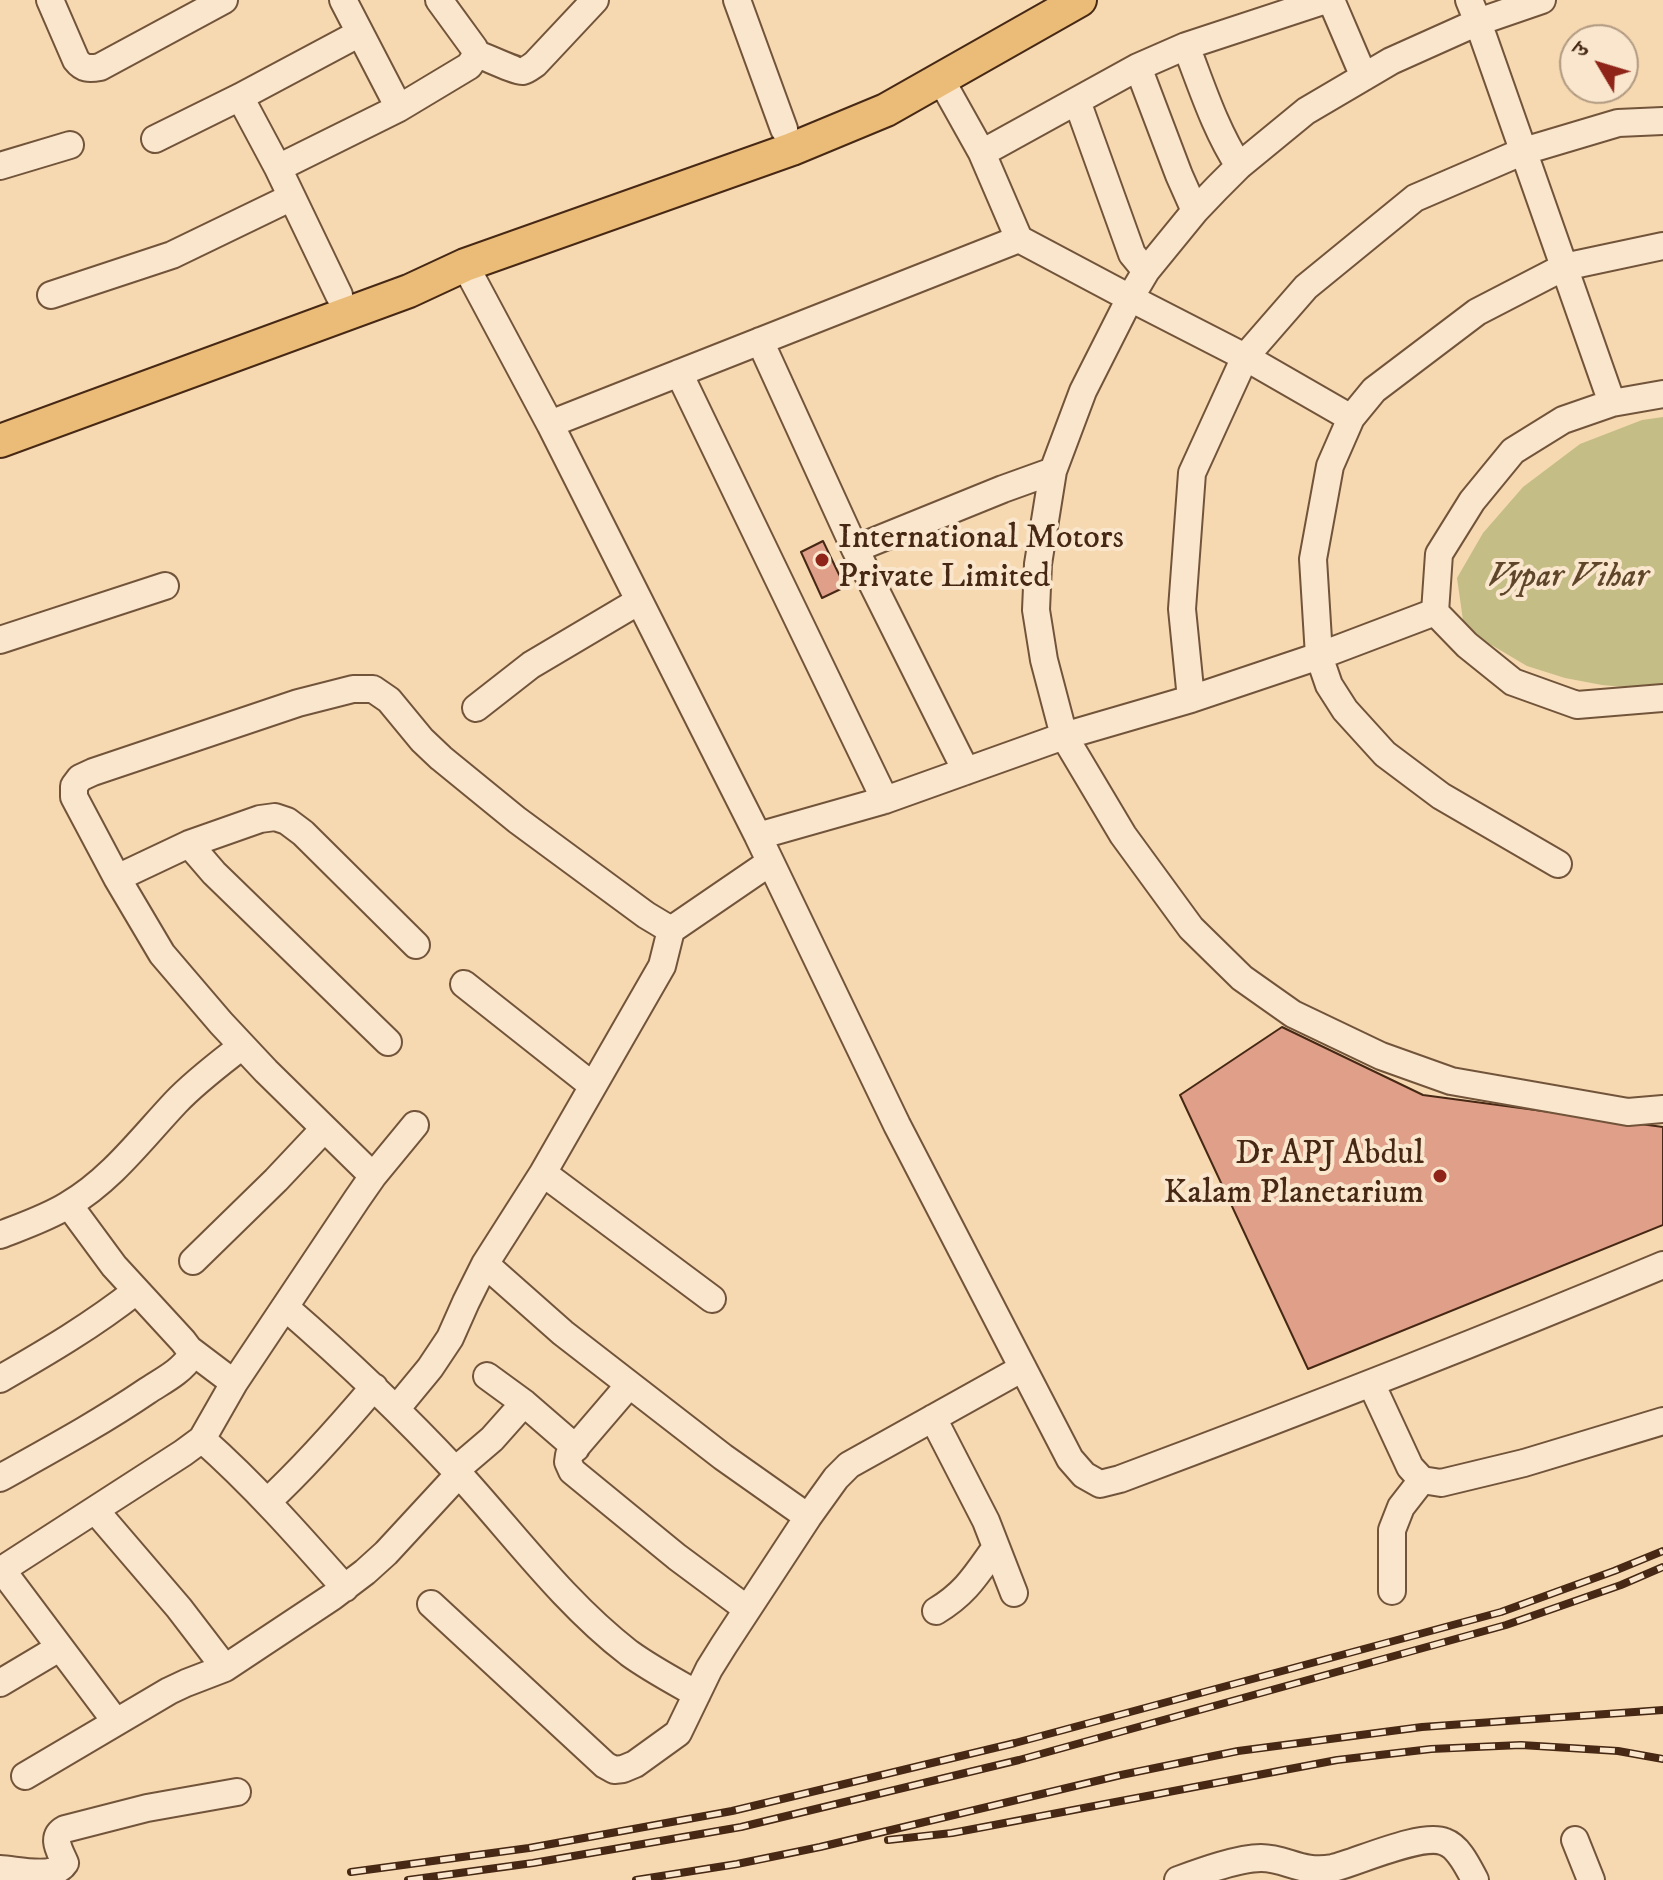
<!DOCTYPE html>
<meta charset="utf-8">
<style>
body{margin:0}
#map{position:relative;width:1663px;height:1880px;overflow:hidden;background:#f6d9b1;font-family:"IM FELL DW Pica","Noto Serif Devanagari",serif}
canvas{display:block}
.north{position:absolute;left:1559px;top:24px;width:80px;height:80px;box-sizing:border-box;background:#f9e6cc;border:2px solid #b19a82;border-radius:50%;rotate:308deg;font-size:22px;font-weight:700;line-height:32px;text-align:center;color:#462814}
.north::after{content:'';display:block;margin:auto;width:28px;height:36px;background:#8f2418;clip-path:polygon(50% 0,100% 100%,50% 72%,0 100%)}
</style>
<div id="map">
<canvas width="1663" height="1880"></canvas>
<div class="north">उ</div>
</div>
<script>
const ctx = document.querySelector('canvas').getContext('2d');
ctx.lineJoin = 'round';
function fill(path, color) { ctx.fillStyle = color; ctx.fill(path, 'evenodd'); }
function stroke(path, color, width, dash) { ctx.strokeStyle = color; ctx.lineWidth = width; ctx.lineCap = dash ? 'butt' : 'round'; ctx.setLineDash(dash || []); ctx.stroke(path); }
function drawText(font, color, halo, rows, align = 'center') {
  ctx.font = font + ' "IM FELL DW Pica",serif'; ctx.lineWidth = 8; ctx.setLineDash([]); ctx.textBaseline = 'middle'; ctx.strokeStyle = halo; ctx.fillStyle = color; for (const [text, x, y, turn = 0] of rows) {
    ctx.save(); ctx.translate(x, y); ctx.rotate((+turn || 0) * Math.PI / 180); ctx.textAlign = isNaN(turn) ? turn : align; if (halo) ctx.strokeText(text, 0, 0); ctx.fillText(text, 0, 0); ctx.restore();
  }
}
fill(new Path2D(`
 M1663 417V688L1655 690 1602 685 1565 678 1527 666 1483 640 1463 620 1457 578 1483 533 1523 487 1580 444 1642 420Z`), '#c4bd86');
const building = new Path2D(`
 M823 541 845 587 822 598 801 552Z
 M1282 1027 1423 1095 1663 1127V1225L1308 1369 1180 1095Z`);
fill(building, '#df9f89');
stroke(building, '#462814', 2);
const minor = new Path2D(`
 M50 0 76 60C83 69 89 69 100 67L224 0
 M343 0 399 108
 M737 0 784 129
 M1331 0 1364 77
 M1542 0 1478 22 1612 403
 M1186 46C1202 87 1215 129 1239 166
 M477 54C486 57 517 72 523 71 527 70 532 66 535 64L595 0
 M1138 67 1179 175 1195 211
 M240 97 278 168 339 295
 M1077 101 1132 254 1146 271
 M155 139 240 97 360 33
 M982 153 1138 67 1186 46 1326 0
 M0 166 70 145
 M278 168 399 108 469 66 477 54 474 48 439 0
 M1019 239 1130 298 1083 391 1053 471 1038 564 1036 610 1044 660 1064 736 1123 835 1191 928 1242 978 1293 1014 1381 1056 1451 1081 1628 1112 1663 1109
 M465 265 550 424 1019 239 982 153 940 78
 M51 295 172 255 292 197
 M760 341 855 549 966 771
 M679 373 885 800
 M1351 418 1245 357 1130 298 1146 271 1195 211 1217 188 1239 166 1306 111 1391 61 1478 22 1469 0
 M550 424 758 836 885 800 1064 736 1191 699 1319 656 1435 612 1439 554 1472 501 1513 451 1563 420 1612 403 1663 394
 M855 549 1003 489 1053 471
 M1435 612 1467 645 1513 682 1577 705 1663 698
 M0 640 165 586
 M1191 699 1182 609 1192 473 1245 357 1306 287 1415 198 1524 151 1618 123 1663 121
 M476 708 531 665 639 601
 M758 836 897 1125 1070 1459 1084 1475 1100 1484 1120 1479C1302 1411 1484 1340 1663 1265
 M189 844 214 873 388 1042
 M1558 864 1441 796 1385 754 1345 710 1329 685 1319 656 1313 559 1330 466 1351 418 1374 390 1477 312 1564 267 1663 246
 M117 878 189 844 260 819 275 817 287 821 303 833 416 945
 M464 984 593 1086
 M543 1173 712 1299
 M373 1176 266 1071 221 1023 162 954 117 878 74 797V786L80 778 93 772 298 703 353 689H373L389 700 422 740 441 758 517 820 646 915 671 930 769 863
 M0 1235C23 1226 47 1218 68 1205 111 1180 142 1138 176 1102 196 1081 219 1064 242 1046
 M193 1261 276 1180 324 1129
 M485 1264 563 1333 723 1457 808 1517
 M285 1307C345 1359 402 1413 457 1472 513 1533 563 1602 629 1653 651 1669 674 1681 697 1694
 M189 1349 234 1383
 M487 1376 524 1403 576 1448
 M0 1379C47 1352 93 1325 136 1291
 M1371 1383 1410 1467 1422 1480 1441 1483 1524 1463 1663 1421
 M629 1385 569 1455 568 1462 572 1471 677 1557 747 1609
 M397 1408 430 1368 450 1338 466 1302 485 1264 543 1173 662 966 671 930
 M933 1418 986 1521 1014 1593
 M202 1439C254 1485 299 1536 345 1588
 M0 1478C50 1450 100 1423 147 1391 162 1381 181 1372 191 1356L189 1349 183 1341 114 1266 69 1205
 M268 1501C306 1466 340 1427 374 1387
 M95 1510 179 1608 225 1668
 M2 1570 116 1722
 M0 1571 183 1453 202 1439 234 1383 357 1199 373 1176 415 1125
 M1392 1591V1530L1401 1507 1422 1480
 M431 1604 605 1765 614 1770 623 1769 635 1764 678 1733 709 1669 724 1645 808 1517 836 1478 849 1465 1023 1368
 M936 1611C966 1593 976 1575 996 1547
 M0 1683 59 1648
 M25 1776 169 1691 186 1683 225 1668 332 1597 365 1572 386 1553 459 1474 458 1468 492 1439 524 1403
 M1575 1840 1591 1880
 M0 1869C19 1870 54 1880 65 1863 60 1851 50 1837 65 1829L147 1808 237 1792
 M1178 1880C1200 1872 1238 1858 1261 1858 1287 1858 1301 1874 1333 1868 1358 1862 1422 1832 1445 1842 1459 1847 1468 1867 1475 1880`);
const major = new Path2D(`
 M0 441 409 291 465 265 792 149 886 110 1080 0`);
stroke(minor, '#72543b', 30);
stroke(major, '#462814', 36);
stroke(minor, '#f9e6cc', 26);
stroke(major, '#ebbc78', 32);
const rail = new Path2D(`
 M888 1840 952 1833 1337 1760 1431 1749 1521 1745 1618 1751 1663 1759
 M351 1872 529 1848 732 1811 1015 1743 1501 1612 1614 1571 1663 1551
 M408 1880 533 1863 741 1827 1019 1760 1506 1625 1621 1585 1663 1567
 M636 1880 737 1864 820 1847 1121 1775 1238 1751 1422 1727 1663 1710`);
stroke(rail, '#462814', 8);
stroke(rail, '#f9e6cc', 5, [15]);
for (const [x, y, r, color] of [
 [822,560,8,"#8f2418"],
 [1440,1176,8,"#8f2418"]
]) { const dot = new Path2D(); dot.arc(x, y, r, 0, 2 * Math.PI); ctx.fillStyle = color; ctx.fill(dot); stroke(dot, '#f9e6cc', 3); }
drawText('34px', '#462814', '#f9e6cc', [
 ["International Motors",838,540],
 ["Private Limited",838,579],
 ["Dr APJ Abdul",1424,1156,"right"],
 ["Kalam Planetarium",1424,1195,"right"]
], 'left');
drawText('italic 34px', '#5f462b', '#f9e6cc', [
 ["Vypar Vihar",1568,579]
]);
</script>
